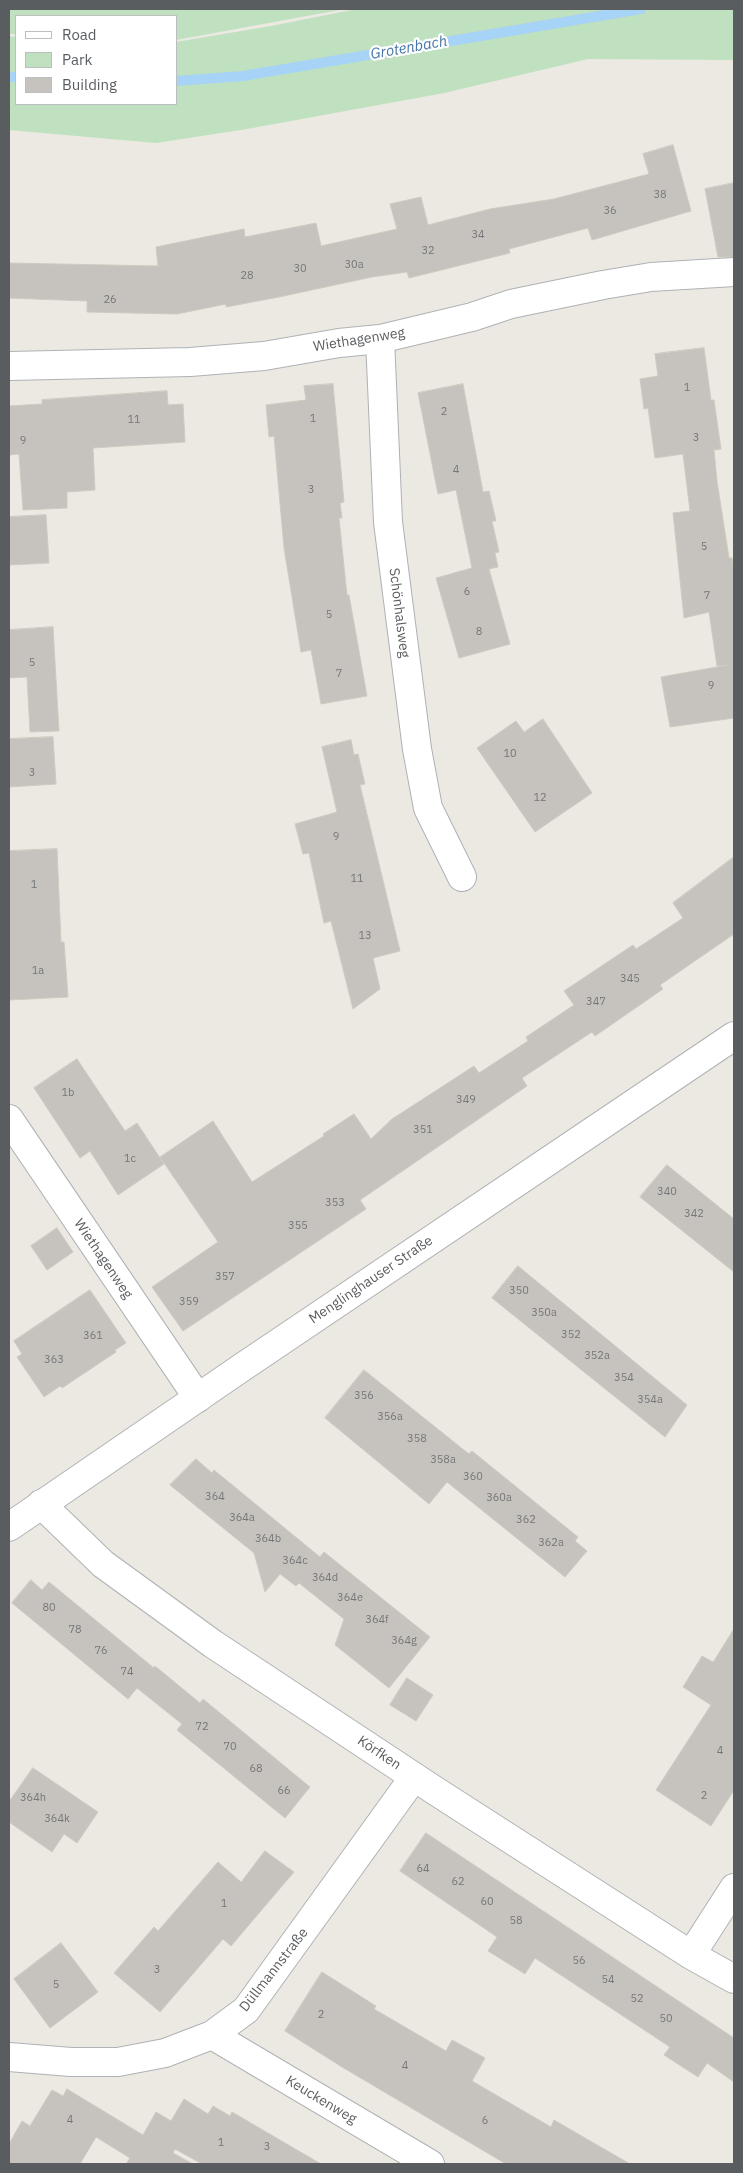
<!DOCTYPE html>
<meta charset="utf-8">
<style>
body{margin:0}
#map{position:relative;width:743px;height:2173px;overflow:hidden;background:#ebe9e1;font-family:"IBM Plex Sans",sans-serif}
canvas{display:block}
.frame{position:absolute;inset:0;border:10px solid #5a5d60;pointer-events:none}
.legend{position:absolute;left:15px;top:15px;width:162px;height:90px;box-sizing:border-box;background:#fff;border:1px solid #bdbebf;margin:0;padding:6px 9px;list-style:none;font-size:15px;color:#5a5d60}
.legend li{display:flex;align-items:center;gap:10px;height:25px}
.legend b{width:25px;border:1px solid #bdbebf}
</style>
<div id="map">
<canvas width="743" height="2173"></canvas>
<div class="frame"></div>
<ul class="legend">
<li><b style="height:6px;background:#fff"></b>Road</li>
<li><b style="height:14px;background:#bfe1bf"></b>Park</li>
<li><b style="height:14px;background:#c6c3be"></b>Building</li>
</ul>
</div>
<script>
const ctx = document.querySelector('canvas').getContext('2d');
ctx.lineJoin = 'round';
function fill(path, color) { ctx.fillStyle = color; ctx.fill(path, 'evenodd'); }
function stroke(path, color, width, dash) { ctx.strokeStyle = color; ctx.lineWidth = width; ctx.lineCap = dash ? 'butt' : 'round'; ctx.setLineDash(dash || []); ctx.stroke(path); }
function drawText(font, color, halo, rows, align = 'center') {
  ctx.font = font + ' "IBM Plex Sans",sans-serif'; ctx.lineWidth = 4.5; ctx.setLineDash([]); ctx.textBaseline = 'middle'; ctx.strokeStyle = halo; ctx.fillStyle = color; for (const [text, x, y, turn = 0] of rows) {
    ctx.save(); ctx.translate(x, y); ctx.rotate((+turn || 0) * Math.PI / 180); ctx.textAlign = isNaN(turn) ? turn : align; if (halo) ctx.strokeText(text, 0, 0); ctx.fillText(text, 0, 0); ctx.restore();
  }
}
fill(new Path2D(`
 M9 9H345L176 40V16H16V34H9Z
 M357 9H734V60L588 59 444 93 247 129 156 143 9 130V36L16 37V104H176V42L271 26Z`), '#bfe1bf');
stroke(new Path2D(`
 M9 77H16
 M176 81 243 76 641 9`), '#a6d3f6', 10);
const building = new Path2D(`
 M673 145 691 211 592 240 588 228 509 249 510 253 409 278 407 272 372 277 279 297 226 307V304L177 314 87 312V301L9 298V263L158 266 156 247 244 229 245 237 316 223 321 246 397 229 390 204 421 197 428 225 490 209 554 199 649 174 643 154Z
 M734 183V257H718L705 189Z
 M704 348 711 400H714L721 449 714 450 717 481 729 558H732L734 573V718L670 727 661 677 728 665 717 666 709 612 684 618 673 513 690 511 683 454 655 458 648 408 644 409 640 379 658 376 655 354Z
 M333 384 344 502 340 503 342 518H339L347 595H349L367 696 321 704 311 650 301 652 284 548 274 436 269 437 266 405 306 400 304 386Z
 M463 384 483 492 489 491 496 521H492L499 552 495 553 498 567 489 569 510 644 459 658 436 578 472 568 456 490 438 494 418 393Z
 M167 391 168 405 183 404 185 442 93 448 95 490 67 492V508L23 510 19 454 9 455V406L42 404V400Z
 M46 515 49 563 9 565V517Z
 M53 627 59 731 30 732 27 677 9 678V630Z
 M543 719 592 793 535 832 477 748 516 721 524 732Z
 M53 737 56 784 9 787V739Z
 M351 740 354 755 358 754 365 784 360 785 400 951 373 958 380 989 353 1009 331 921 324 923 309 853 303 854 295 824 337 812 322 747Z
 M57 849 61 942H64L68 997 9 1000V851Z
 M734 857V934L660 985 663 989 595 1036 592 1032 522 1078 527 1086 360 1200 366 1209 183 1331 152 1287 218 1242 160 1157 213 1121 252 1182 324 1136 323 1134 354 1114 371 1139 392 1119 474 1066 479 1073 528 1041 526 1037 574 1005 564 991 633 945 636 949 683 918 673 903Z
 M77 1059 125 1131 137 1123 164 1164 118 1195 90 1151 80 1158 34 1088Z
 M667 1165 734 1219V1272L640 1197Z
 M57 1228 73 1252 47 1270 31 1246Z
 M518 1266 687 1405 665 1437 492 1298Z
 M90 1290 126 1343 115 1350 116 1352 62 1388 60 1386 44 1397 17 1357 22 1354 14 1341Z
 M364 1370 469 1454 472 1451 578 1537 575 1541 587 1551 565 1577 447 1482 429 1504 325 1418Z
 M196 1459 212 1473 214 1470 320 1557 324 1552 430 1637 389 1688 335 1645 344 1619 299 1583 296 1586 280 1574 265 1592 254 1553 170 1485Z
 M31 1580 42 1590 49 1582 154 1668 155 1666 200 1703 203 1699 310 1787 285 1818 177 1730 182 1724 137 1688 128 1699 12 1603Z
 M734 1629V1790L711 1826 656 1790 711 1705 683 1687 702 1656 713 1662Z
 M407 1678 433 1695 416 1721 390 1705Z
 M33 1768 98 1812 77 1843 64 1834 52 1852 9 1822V1802Z
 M426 1833 734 2038V2082L707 2063 698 2077 664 2055 670 2047 535 1958 525 1974 488 1951 497 1937 400 1871Z
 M265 1851 294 1872 231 1946 223 1939 160 2012 114 1973 154 1927 158 1931 218 1862 241 1882Z
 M61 1943 98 1992 50 2028 14 1979Z
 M322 1972 376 2006 374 2009 446 2051 452 2040 485 2058 472 2081 551 2127 554 2120 630 2164H506L342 2067 285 2031Z
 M67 2089 143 2135 156 2112 171 2121 184 2099 208 2114 213 2106 230 2116 232 2112 321 2164H202L175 2149 173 2153 193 2164H126L130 2158 96 2137 80 2164H9V2144L22 2121 30 2126 52 2090 63 2096Z`);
fill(building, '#c6c3be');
stroke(building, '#cfcac0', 1);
const minor = new Path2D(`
 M380 339 388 522 417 749 428 808 462 877
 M9 366 190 362 264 356 339 343 380 339 472 317 511 304 603 285 651 277 734 272
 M9 1119 198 1398
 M41 1504 103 1564 213 1644 434 1790 691 1955 734 1979
 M691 1955 734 1888
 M212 2035 430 2164
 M9 2057 71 2062H118L165 2053 212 2035 246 2010 414 1777`);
const tertiary = new Path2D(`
 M9 1527 244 1366 734 1036`);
stroke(minor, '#afb2b5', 30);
stroke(tertiary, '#afb2b5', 30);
stroke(minor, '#fff', 28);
stroke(tertiary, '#fff', 28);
drawText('11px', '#757678', null, [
 ["38",660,195],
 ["36",610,211],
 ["34",478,235],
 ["32",428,251],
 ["30a",354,265],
 ["30",300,269],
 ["28",247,276],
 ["26",110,300],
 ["1",687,388],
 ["2",444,412],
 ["1",313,419],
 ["11",134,420],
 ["3",696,438],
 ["9",23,441],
 ["4",456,470],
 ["3",311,490],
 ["5",704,547],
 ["6",467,592],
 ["7",707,596],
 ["5",329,615],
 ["8",479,632],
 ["5",32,663],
 ["7",339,674],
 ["9",711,686],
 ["10",510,754],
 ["3",32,773],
 ["12",540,798],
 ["9",336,837],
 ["11",357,879],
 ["1",34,885],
 ["13",365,936],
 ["1a",38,971],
 ["345",630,979],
 ["347",596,1002],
 ["1b",68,1093],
 ["349",466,1100],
 ["351",423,1130],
 ["1c",130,1159],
 ["340",667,1192],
 ["353",335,1203],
 ["342",694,1214],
 ["355",298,1226],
 ["357",225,1277],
 ["350",519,1291],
 ["359",189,1302],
 ["350a",544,1313],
 ["352",571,1335],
 ["361",93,1336],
 ["352a",597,1356],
 ["363",54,1360],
 ["354",624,1378],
 ["356",364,1396],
 ["354a",650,1400],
 ["356a",390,1417],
 ["358",417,1439],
 ["358a",443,1460],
 ["360",473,1477],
 ["364",215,1497],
 ["360a",499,1498],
 ["364a",242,1518],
 ["362",526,1520],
 ["364b",268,1539],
 ["362a",551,1543],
 ["364c",295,1561],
 ["364d",325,1578],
 ["364e",350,1598],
 ["80",49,1608],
 ["364f",377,1620],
 ["78",75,1630],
 ["364g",404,1641],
 ["76",101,1651],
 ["74",127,1672],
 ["72",202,1727],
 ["70",230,1747],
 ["4",720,1751],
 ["68",256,1769],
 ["66",284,1791],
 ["2",704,1796],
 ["364h",33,1798],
 ["364k",57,1819],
 ["64",423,1869],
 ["62",458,1882],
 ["60",487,1902],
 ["1",224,1904],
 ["58",516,1921],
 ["56",579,1961],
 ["3",157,1970],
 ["54",608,1980],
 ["5",56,1985],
 ["52",637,1999],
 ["2",321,2015],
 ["50",666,2019],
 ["4",405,2066],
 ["4",70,2120],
 ["6",485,2121],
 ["1",221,2143],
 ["3",267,2147]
]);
drawText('14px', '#5a5d60', '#fff', [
 ["Wiethagenweg",359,340,-9],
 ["Schönhalsweg",399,613,83],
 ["Wiethagenweg",103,1259,56],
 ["Menglinghauser Straße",371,1280,-34],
 ["Körfken",379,1753,34],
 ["Düllmannstraße",274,1970,-52],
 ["Keuckenweg",321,2100,31]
]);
drawText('italic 15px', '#4675a6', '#fff', [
 ["Grotenbach",409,48,-10]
]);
</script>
